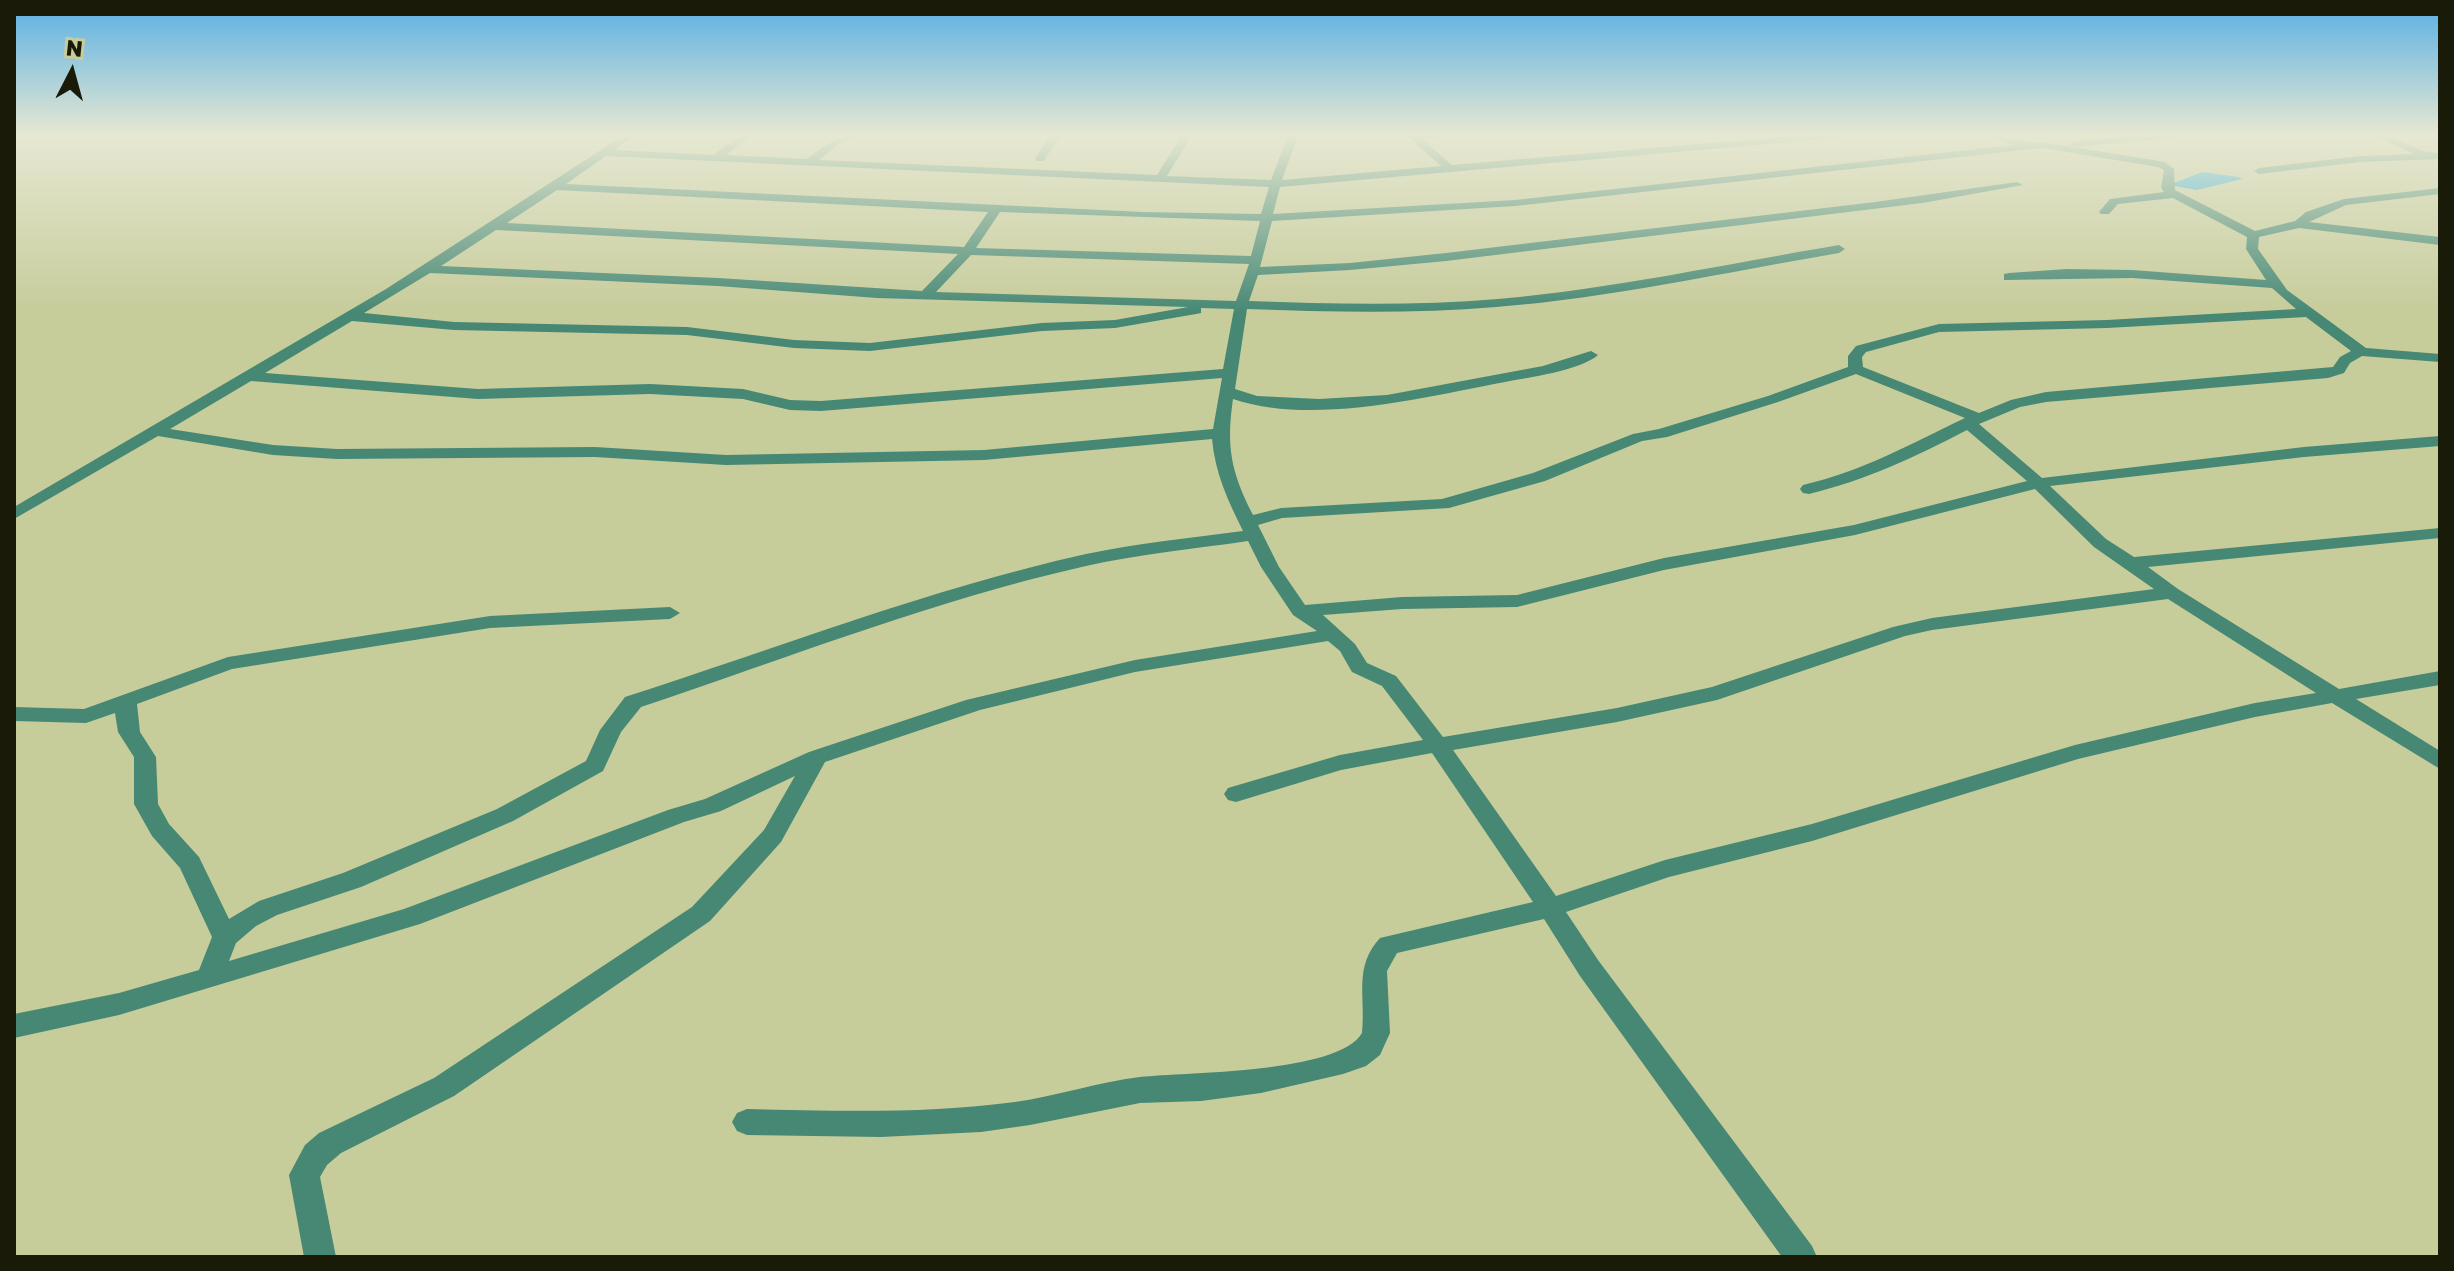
<!DOCTYPE html>
<style>
body{margin:0}
#map{position:relative;width:2454px;height:1271px;overflow:hidden;background:#c7cc9b;font-family:"Golos Text",sans-serif}
canvas{display:block}
.frame{position:absolute;inset:0;border:16px solid #191a08;pointer-events:none}
.north{position:absolute;left:32px;top:32px;width:80px;height:80px;-webkit-text-stroke:6px #c7cc9b;paint-order:stroke;rotate:6deg;font-size:22px;font-weight:700;line-height:32px;text-align:center;color:#191a08}
.north::after{content:'';display:block;margin:auto;width:28px;height:36px;background:#191a08;clip-path:polygon(50% 0,100% 100%,50% 72%,0 100%)}
</style>
<div id="map">
<canvas width="2454" height="1271"></canvas>
<div class="frame"></div>
<div class="north">N</div>
</div>
<script>
const ctx = document.querySelector('canvas').getContext('2d');
ctx.lineJoin = 'round';
function fill(path, color) { ctx.fillStyle = color; ctx.fill(path, 'evenodd'); }
fill(new Path2D(`
 M2202 172 2238 177 2242 179 2197 190 2169 185Z`), '#1ea7dd');
fill(new Path2D(`
 M624 135H635L615 150 713 155 741 135H752L726 155 807 159C825 145 837 135 861 135L839 144 819 160 1157 175 1182 135H1192L1167 176 1271 180 1288 135H1298L1282 180 1441 166 1406 135H1447L1422 139 1452 165 1803 135H1840L1835 138 1280 187 1273 214 1515 200 2013 145 1987 135C2007 135 2023 144 2042 142L2165 162 2174 169 2175 190 2255 231 2295 221 2306 212 2344 199 2440 188V194L2346 205 2309 222 2440 237V245L2299 228 2259 237 2258 249 2287 290 2366 348 2440 354V362L2362 356 2350 363 2344 373 2328 378 2046 402 2020 407 1979 424 2042 478 2304 447 2440 436V446L2304 457 2050 486 2106 539 2134 557 2440 528V538L2148 567 2178 589 2339 689 2440 671V685L2356 699 2440 751V769L2332 703 2255 717 2078 759 1812 841 1669 877 1566 912 1598 960 1812 1246 1817 1257H1782L1580 976 1544 919 1397 953 1387 971 1390 1033 1380 1055 1366 1066 1343 1074 1261 1093 1201 1101 1140 1103 1030 1125 981 1132 881 1137 747 1135 737 1131 732 1122 737 1113 747 1109C836 1111 926 1114 1015 1102 1057 1096 1098 1082 1140 1077 1185 1072 1338 1074 1362 1033 1366 997 1353 967 1380 938L1533 902 1432 753 1341 770 1236 802 1228 800 1224 794 1228 788 1340 755 1423 740 1382 686 1352 672 1340 651 1328 641 1135 672 980 710 825 762 781 842 710 921 454 1096 341 1153 327 1165 320 1177 336 1257H304L289 1175 305 1145 319 1133 434 1078 692 907 764 830 795 776 721 811 684 822 420 924 119 1015 14 1038V1014L119 993 199 970 212 937 180 868 152 836 134 804V757L118 732 115 713 86 723 14 721V707L84 709 228 657 490 616 670 607 680 613 670 619 490 628 232 669 137 704 140 732 156 757 158 804 169 824 199 857 229 919 259 901 343 873 497 809 586 761 600 730 625 697C778 648 929 589 1086 554 1138 543 1191 538 1243 531 1228 501 1215 473 1212 439L984 460 726 465 595 457 337 459 273 455 158 436 14 519V507L386 289ZM2042 148 2158 167 2164 170 2161 188 2164 192 2110 199 2099 212 2101 214H2109L2118 204 2173 198 2247 237 2246 249 2266 280 2132 270 2067 269 2009 273 2004 274V280L2132 278 2272 288 2296 309 2107 320 1939 324 1856 346 1848 356V367L1768 396 1659 429 1633 434 1533 473 1442 499 1281 508 1253 515C1231 472 1226 447 1233 399 1312 426 1425 397 1505 382 1530 377 1579 371 1598 355L1591 351 1543 366 1387 395 1319 399 1257 396 1235 389 1247 309C1330 312 1413 314 1496 307 1611 298 1726 272 1839 253L1845 249 1839 245C1726 264 1612 289 1498 299 1415 306 1332 304 1249 301L1258 275 1350 270 1446 261 1922 203 2023 185 2017 182 1875 202 1446 253 1350 263 1260 267 1272 221 1515 206ZM606 156 1269 187 1261 214 1143 212 566 184ZM557 190 988 212 964 247 507 223ZM1000 212 1260 221 1251 256 976 248ZM496 230 958 254 922 291 718 278 441 266ZM971 255 1249 264 1236 301 936 292ZM430 273 718 286 877 298 1188 307 1115 320 1042 323 870 343 794 340 687 327 454 322 364 313ZM1201 308 1234 309 1223 369 821 401 790 400 743 389 650 384 478 389 265 373 352 321 454 330 687 335 794 348 870 351 1042 331 1115 328 1196 314 1201 313ZM2306 317 2351 351 2340 357 2333 367 2046 392 2011 400 1979 413 1863 367 1862 357 1866 352 1939 332 2107 328ZM1856 374 1965 418C1908 445 1866 470 1803 485L1800 489 1803 493 1809 494C1866 480 1915 457 1967 430L2027 481 1854 525 1664 558 1517 595 1402 597 1305 605 1279 567 1258 525 1282 518 1449 508 1545 481 1642 441 1667 437 1778 402ZM1222 378 1213 429 984 450 726 455 595 447 337 449 273 445 170 429 251 381 478 399 650 394 743 399 790 410 821 411ZM2035 489 2094 547 2154 589 1932 618 1893 627 1712 687 1617 708 1443 737 1396 676 1367 663 1355 644 1323 615 1402 609 1517 607 1664 570 1855 535ZM1248 541 1261 567 1293 615 1317 631 1135 660 966 700 809 752 705 799 668 810 404 909 229 961 236 943 256 926 277 915 361 887 513 821 603 771 621 732 641 707C788 658 934 600 1086 566 1139 554 1194 549 1248 541ZM2168 599 2316 693 2255 703 2075 745 1812 824 1665 860 1556 896 1453 750 1617 722 1717 700 1905 636 1932 630Z
 M1050 135H1060L1044 161H1036L1035 159Z
 M2142 135H2178L2173 138 2074 147 2069 144 2074 141Z
 M2373 135C2397 134 2416 154 2440 153V159L2360 162 2259 174 2254 171 2259 168 2360 156 2414 154Z`), '#468874');
const sky = ctx.createLinearGradient(0, 0, 0, 313);
sky.addColorStop(0, '#57afe4');
sky.addColorStop(0.43, '#e6e8d2');
sky.addColorStop(1, '#e6e8d200');
ctx.fillStyle = sky;
ctx.fillRect(0, 0, 2454, 313);
</script>
